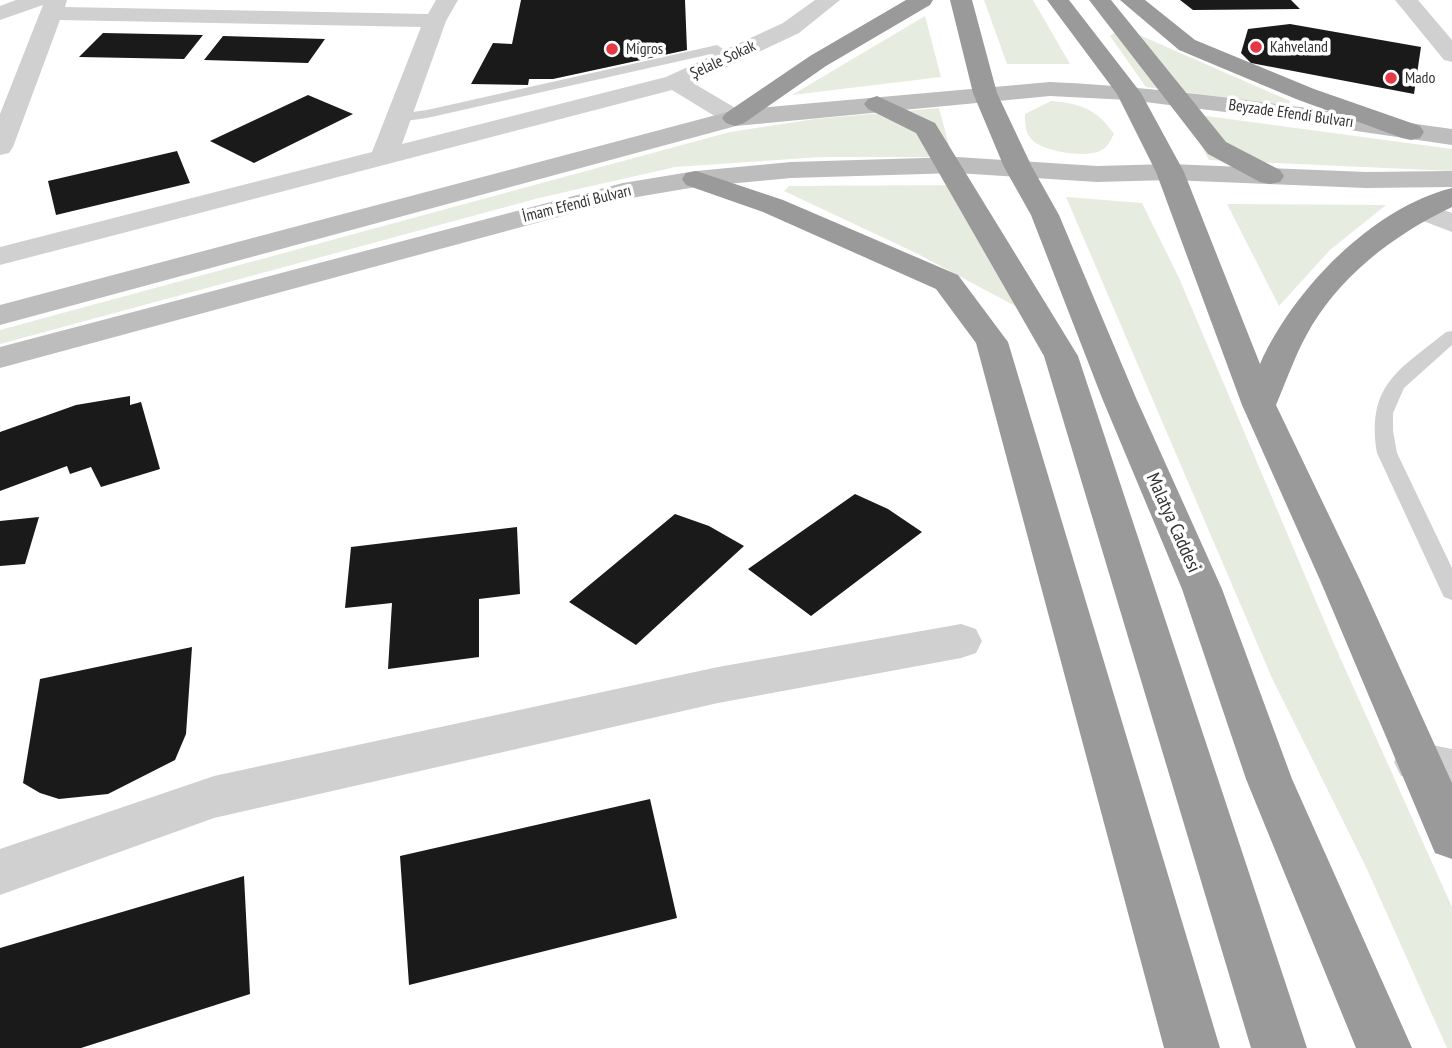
<!DOCTYPE html>
<meta charset="utf-8">
<style>
body{margin:0}
canvas{display:block;background:#fff}
</style>
<canvas width="1452" height="1048"></canvas>
<script>
const ctx = document.querySelector('canvas').getContext('2d');
ctx.lineJoin = 'round';
function fill(path, color) { ctx.fillStyle = color; ctx.fill(path, 'evenodd'); }
function stroke(path, color, width, dash) { ctx.strokeStyle = color; ctx.lineWidth = width; ctx.lineCap = dash ? 'butt' : 'round'; ctx.setLineDash(dash || []); ctx.stroke(path); }
function drawText(font, color, halo, rows, align = 'center') {
  ctx.font = font + ' "PT Sans Narrow",sans-serif'; ctx.lineWidth = 7; ctx.setLineDash([]); ctx.textBaseline = 'middle'; ctx.strokeStyle = halo; ctx.fillStyle = color; for (const [text, x, y, turn = 0] of rows) {
    ctx.save(); ctx.translate(x, y); ctx.rotate((+turn || 0) * Math.PI / 180); ctx.textAlign = isNaN(turn) ? turn : align; if (halo) ctx.strokeText(text, 0, 0); ctx.fillText(text, 0, 0); ctx.restore();
  }
}
fill(new Path2D(`
 M984 0H1033L1070 64H1007Z
 M925 16 941 77 792 95Z
 M1118 30 1130 31 1290 101V106L1146 87 1110 36Z
 M1051 101C1080 103 1098 110 1114 134 1110 141 1108 147 1100 151 1085 158 1038 152 1029 136 1025 130 1025 121 1025 114Z
 M939 108 952 157H821L675 167 539 198 0 344V330L730 132 815 119Z
 M1184 113 1452 149V171L1209 160Z
 M967 185 1017 307 918 254 784 191 789 186Z
 M1066 197 1142 203 1179 278 1334 644 1452 907V1048H1447L1366 867 1272 678Z
 M1227 204 1386 205 1330 250 1279 306Z`), '#e6ecdf');
fill(new Path2D(`
 M521 0H685L687 50 553 79H529L528 85 471 84 493 43 512 44Z
 M1180 0H1291L1300 9 1193 10Z
 M1290 24 1421 47 1414 94 1251 63 1241 53 1248 29Z
 M103 33 203 35 184 59 79 57Z
 M223 36 325 39 308 63 204 60Z
 M308 95 353 114 254 163 210 141Z
 M177 151 190 183 56 215 48 181Z
 M130 396V405L141 402 160 469 101 487 91 467 70 474 67 466 0 491V432L76 405Z
 M855 494 888 509 922 532 811 616 748 569Z
 M675 514 709 526 744 546 636 645 569 602Z
 M39 517 25 564 0 566V521Z
 M517 527 520 594 479 599V657L388 669 392 603 345 608 351 547Z
 M192 647 186 734 175 760 108 794 59 799 40 793 23 783 40 679Z
 M650 799 677 918 409 985 400 856Z
 M244 876 250 994 81 1048H0V948Z`), '#1a1a1a');
fill(new Path2D(`
 M717 45 723 49 724 62 718 66 712 62 711 54 427 118 398 122 391 118 398 114 427 110Z
 M1452 331V345L1404 388 1393 413V431L1397 453 1452 568V600L1444 597 1441 591 1377 453C1366 385 1399 370 1446 332Z`), '#d0d0d0');
fill(new Path2D(`
 M16 0H67L65 7 428 14 436 0H458L446 21 402 144 666 77 783 23 815 0H840L799 33 693 83 744 113 748 118 744 123 735 126 726 123 672 90 0 265V247L372 152 421 27 60 20 13 147 9 153 0 155V114L43 5 0 20V6Z
 M1395 0H1418L1452 40V62L1444 60Z
 M1420 201 1452 213V232L1410 216 1406 210 1410 204Z
 M961 624 976 629 982 641 976 653 961 658 718 703 214 818 0 895V849L214 776 718 667Z
 M1417 742 1452 749V789L1401 776 1394 762 1401 748Z`), '#d0d0d0');
fill(new Path2D(`
 M1050 82C1185 88 1318 110 1452 129V145L1233 113 1129 100 1050 96 736 126 0 325V305L735 110Z
 M957 157 1097 166 1170 164 1366 172 1452 171V187L1366 188 1170 180 1097 182 957 173 791 178 696 187 625 199 0 368V347L623 183 696 171 791 162Z`), '#bdbdbd');
fill(new Path2D(`
 M906 0H933L930 5 826 66 744 123 735 126 726 123 722 118 726 113 810 56Z
 M950 0H972L997 93 1032 167 1059 215 1136 398 1222 589 1292 779 1412 1048H1356L1246 779 1182 589 1102 398 1031 215 1004 167 973 93Z
 M1047 0H1069L1141 93 1184 172 1260 364C1293 290 1372 208 1452 188V207C1393 235 1337 278 1306 336 1294 358 1286 382 1276 405L1360 580 1452 783V859L1435 853 1320 580 1242 405 1156 172 1117 94Z
 M1089 0H1111L1226 142 1280 170 1284 176 1280 182 1270 184 1260 182 1208 154Z
 M1120 0H1145L1195 40 1314 89 1420 126 1424 132 1420 138 1411 140 1402 138 1296 99 1179 50Z
 M877 96 935 123 1078 356 1307 1048H1251L1044 356 916 133 868 109 864 104 868 99Z
 M696 171 783 200 958 275 1008 342 1220 1048H1164L976 343 936 289 763 212 686 185 682 179 686 173Z`), '#9a9a9a');
for (const [x, y, r, color] of [
 [1256,47,7,"#e63946"],
 [612,49,7,"#e63946"],
 [1391,78,7,"#e63946"]
]) { const dot = new Path2D(); dot.arc(x, y, r, 0, 2 * Math.PI); ctx.fillStyle = color; ctx.fill(dot); stroke(dot, '#fff', 2.5); }
drawText('16px', '#333', '#fff', [
 ["Kahveland",1270,47],
 ["Migros",626,49],
 ["Mado",1405,78]
], 'left');
drawText('16px', '#333', '#fff', [
 ["Şelale Sokak",723,60,-25],
 ["Beyzade Efendi Bulvarı",1291,114,8],
 ["İmam Efendi Bulvarı",577,204,-14]
]);
drawText('19px', '#333', '#fff', [
 ["Malatya Caddesi",1173,523,66]
]);
</script>
